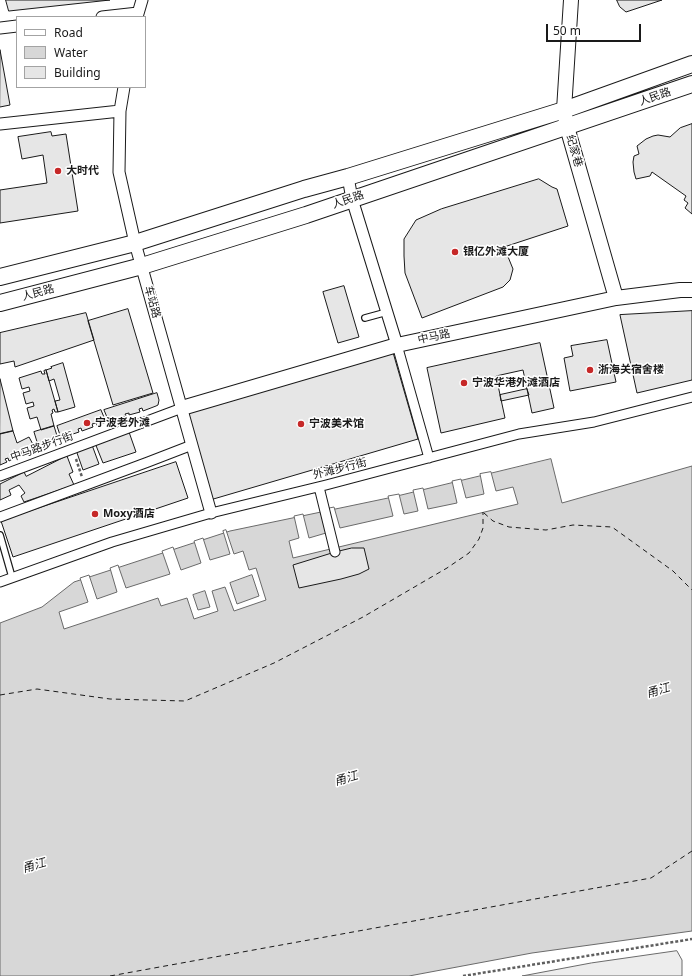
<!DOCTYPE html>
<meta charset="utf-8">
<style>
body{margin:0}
#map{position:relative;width:692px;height:976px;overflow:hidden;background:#fff;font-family:"Noto Sans",sans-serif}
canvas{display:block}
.legend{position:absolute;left:16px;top:16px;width:130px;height:72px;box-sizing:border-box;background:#fff;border:1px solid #a3a3a3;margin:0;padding:5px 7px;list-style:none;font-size:12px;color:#1a1a1a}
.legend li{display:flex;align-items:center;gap:8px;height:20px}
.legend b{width:20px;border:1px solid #a3a3a3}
.scale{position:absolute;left:546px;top:24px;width:95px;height:18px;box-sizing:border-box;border:2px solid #1a1a1a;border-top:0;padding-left:5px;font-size:12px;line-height:14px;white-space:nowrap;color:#1a1a1a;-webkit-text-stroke:3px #fff;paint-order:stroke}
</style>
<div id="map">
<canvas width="692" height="976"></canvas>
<ul class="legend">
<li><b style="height:5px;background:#fff"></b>Road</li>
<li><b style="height:11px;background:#d7d7d7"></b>Water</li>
<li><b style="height:11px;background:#e6e6e6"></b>Building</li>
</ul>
<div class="scale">50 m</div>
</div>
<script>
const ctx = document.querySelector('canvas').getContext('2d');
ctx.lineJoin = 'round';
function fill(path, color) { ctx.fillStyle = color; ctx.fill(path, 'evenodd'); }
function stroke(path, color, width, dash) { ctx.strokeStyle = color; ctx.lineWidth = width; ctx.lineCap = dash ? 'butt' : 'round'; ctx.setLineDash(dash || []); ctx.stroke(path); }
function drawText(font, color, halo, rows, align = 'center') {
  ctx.font = font + ' "Noto Sans","Noto Sans SC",sans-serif'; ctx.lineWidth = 3; ctx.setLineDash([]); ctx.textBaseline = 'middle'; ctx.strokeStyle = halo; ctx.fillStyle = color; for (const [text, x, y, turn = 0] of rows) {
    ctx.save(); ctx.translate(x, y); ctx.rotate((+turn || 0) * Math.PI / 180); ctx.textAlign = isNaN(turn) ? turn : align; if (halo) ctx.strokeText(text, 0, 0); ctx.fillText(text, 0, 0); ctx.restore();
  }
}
const built = new Path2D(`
 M677 951 682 960V976H522L591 963Z`);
fill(built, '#ededed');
stroke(built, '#6a6a6a', 1);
const water = new Path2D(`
 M551 459 562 503 692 466V931L532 953 409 976H0V623L42 607 74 582 230 531 393 497Z`);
fill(water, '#d7d7d7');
stroke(water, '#6a6a6a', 1);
const pier = new Path2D(`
 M491 472 496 491 513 487 518 504 293 558 289 541 299 538 294 516 303 514 309 538 326 533 320 510 334 507 340 528 393 516 388 496 399 494 404 514 418 511 413 490 423 488 428 509 457 503 452 481 461 479 466 498 484 494 480 474Z
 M226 530 234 554 243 551 249 570 256 568 266 600 234 611 225 587 212 591 218 611 194 619 187 598 161 606 158 598 64 629 59 612 88 602 80 578 89 575 97 599 117 592 110 568 118 565 126 588 170 574 162 551 173 547 181 570 201 563 194 541 203 538 210 560 230 554 223 531ZM252 575 259 596 237 604 230 583ZM205 591 210 607 198 610 193 595Z`);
fill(pier, '#fff');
stroke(pier, '#6a6a6a', 1);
stroke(new Path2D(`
 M484 513 493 521 509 527 546 530 573 525 612 527 673 571 692 590
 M0 695 37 689 110 699 185 701 274 663 363 617 447 568 469 553 479 539 483 528V512
 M110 976 651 878 692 851`), '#1a1a1a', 1, [5, 4]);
const building = new Path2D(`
 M6 0H110L9 11Z
 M617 0H662L626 12 620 7Z
 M0 50 10 105 0 107Z
 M692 124V214L685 208 688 203 684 200 686 196 652 172 650 176 636 179 634 172 633 162 634 156 639 154 637 146 646 139 653 136 658 135 670 137 680 128Z
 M51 132 52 136 66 134 78 211 0 223V190L47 183 43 155 22 159 18 137Z
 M539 179 552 187 557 189 568 226 504 247 513 269 510 280 503 287 422 318 405 273 404 256V239L416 220 441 209Z
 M344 286 359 337 338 343 323 292Z
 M128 309 153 393 113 405 88 321Z
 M692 311V380L637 393 620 315Z
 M86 313 94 340 15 367 14 361 0 364V333Z
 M607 340 616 382 570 391 564 358 573 356 571 346Z
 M540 343 554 408 532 413 523 370 496 376 505 418 441 433 427 368Z
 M392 349 418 439 210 500 184 409Z
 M63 363 75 407 58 412 55 401 60 400 54 379 49 381 46 370 52 368 51 367Z
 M46 370 58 412H55L54 409 52 410 53 413 51 414 54 426 41 430 37 417 30 419 27 408 34 406 33 402 26 404 23 393 30 391 29 387 22 389 19 378 41 371 42 374H45L44 371Z
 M0 379 13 431 0 434Z
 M527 389 529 395 501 401 500 395Z
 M157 393 159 400 158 405 156 406 143 411 142 408 139 409 140 412 129 415V413L125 414 126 416 114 420 113 417 111 419 112 421 109 422 104 410Z
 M101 410 106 422 97 426 96 423 92 424 93 427 82 431 81 428 78 429 79 432 67 436 66 433 63 434 64 437 61 438 57 426Z
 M54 426 58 439 38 445 34 432Z
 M13 431 17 443 29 437 35 448 25 453 23 450 21 452 22 454 9 461 8 458 5 459 7 462 0 465V434Z
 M129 432 136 452 103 463 95 443Z
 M92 445 99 464 83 470 76 450Z
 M67 456 73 472 69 474 74 485 24 502 21 496 25 493 19 485 9 490 11 495 0 500V484L24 472 26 476Z
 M176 462 188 498 13 557 1 521Z
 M352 548H364L369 569 359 574 341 579 299 588 293 565 335 552Z`);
fill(building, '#e6e6e6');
stroke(building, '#1a1a1a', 1);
const service = new Path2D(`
 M365 318 387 312
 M0 535 12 577`);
const pedestrian = new Path2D(`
 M397 345 429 458
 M0 476 182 408
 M319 487 335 552
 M0 517 148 462 192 445
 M0 582 112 542 211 513 326 485 519 434 594 422 692 397`);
const minor = new Path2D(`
 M102 17 138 13
 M137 17 142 0
 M0 28 17 26
 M124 87 120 111 119 172 135 243 211 513
 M0 124 120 111
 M348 177 352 199 397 345`);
const tertiary = new Path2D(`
 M571 0 564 110 567 127 616 298
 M182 408 397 345 616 298 680 290H692`);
const secondary = new Path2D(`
 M0 277 135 243 304 189 348 177 564 110 692 64
 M0 303 142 266 306 215 692 84`);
stroke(service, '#1a1a1a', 8);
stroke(pedestrian, '#1a1a1a', 11);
stroke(minor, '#1a1a1a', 13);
stroke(tertiary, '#1a1a1a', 16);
stroke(secondary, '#1a1a1a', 18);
stroke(new Path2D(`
 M76 459 82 477
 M463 976 692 939`), '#5f5f5f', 2.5, [3, 2]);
stroke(service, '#fff', 5.5);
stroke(pedestrian, '#fff', 9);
stroke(minor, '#fff', 11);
stroke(tertiary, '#fff', 14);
stroke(secondary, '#fff', 16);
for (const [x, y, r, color] of [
 [58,171,4,"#c62828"],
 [455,252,4,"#c62828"],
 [590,370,4,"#c62828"],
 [464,383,4,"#c62828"],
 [87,423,4,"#c62828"],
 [301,424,4,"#c62828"],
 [95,514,4,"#c62828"]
]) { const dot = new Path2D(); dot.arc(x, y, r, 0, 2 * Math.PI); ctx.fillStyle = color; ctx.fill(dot); stroke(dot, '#fff', 1.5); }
drawText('11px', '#1a1a1a', '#fff', [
 ["人民路",655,97,-19],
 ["纪家巷",574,151,74],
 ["人民路",348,200,-19],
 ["人民路",38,293,-15],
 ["车站路",152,302,74],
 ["中马路",434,337,-12],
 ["中马路步行街",42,447,-20],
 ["外滩步行街",340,469,-14]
]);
drawText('bold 11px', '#1a1a1a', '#fff', [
 ["大时代",66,171],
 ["银亿外滩大厦",463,252],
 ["浙海关宿舍楼",598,370],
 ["宁波华港外滩酒店",472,383],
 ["宁波老外滩",95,423],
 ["宁波美术馆",309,424],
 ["Moxy酒店",103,514]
], 'left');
drawText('italic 12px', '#1a1a1a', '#fff', [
 ["甬江",658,691,-16],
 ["甬江",346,779,-16],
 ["甬江",34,866,-16]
]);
</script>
